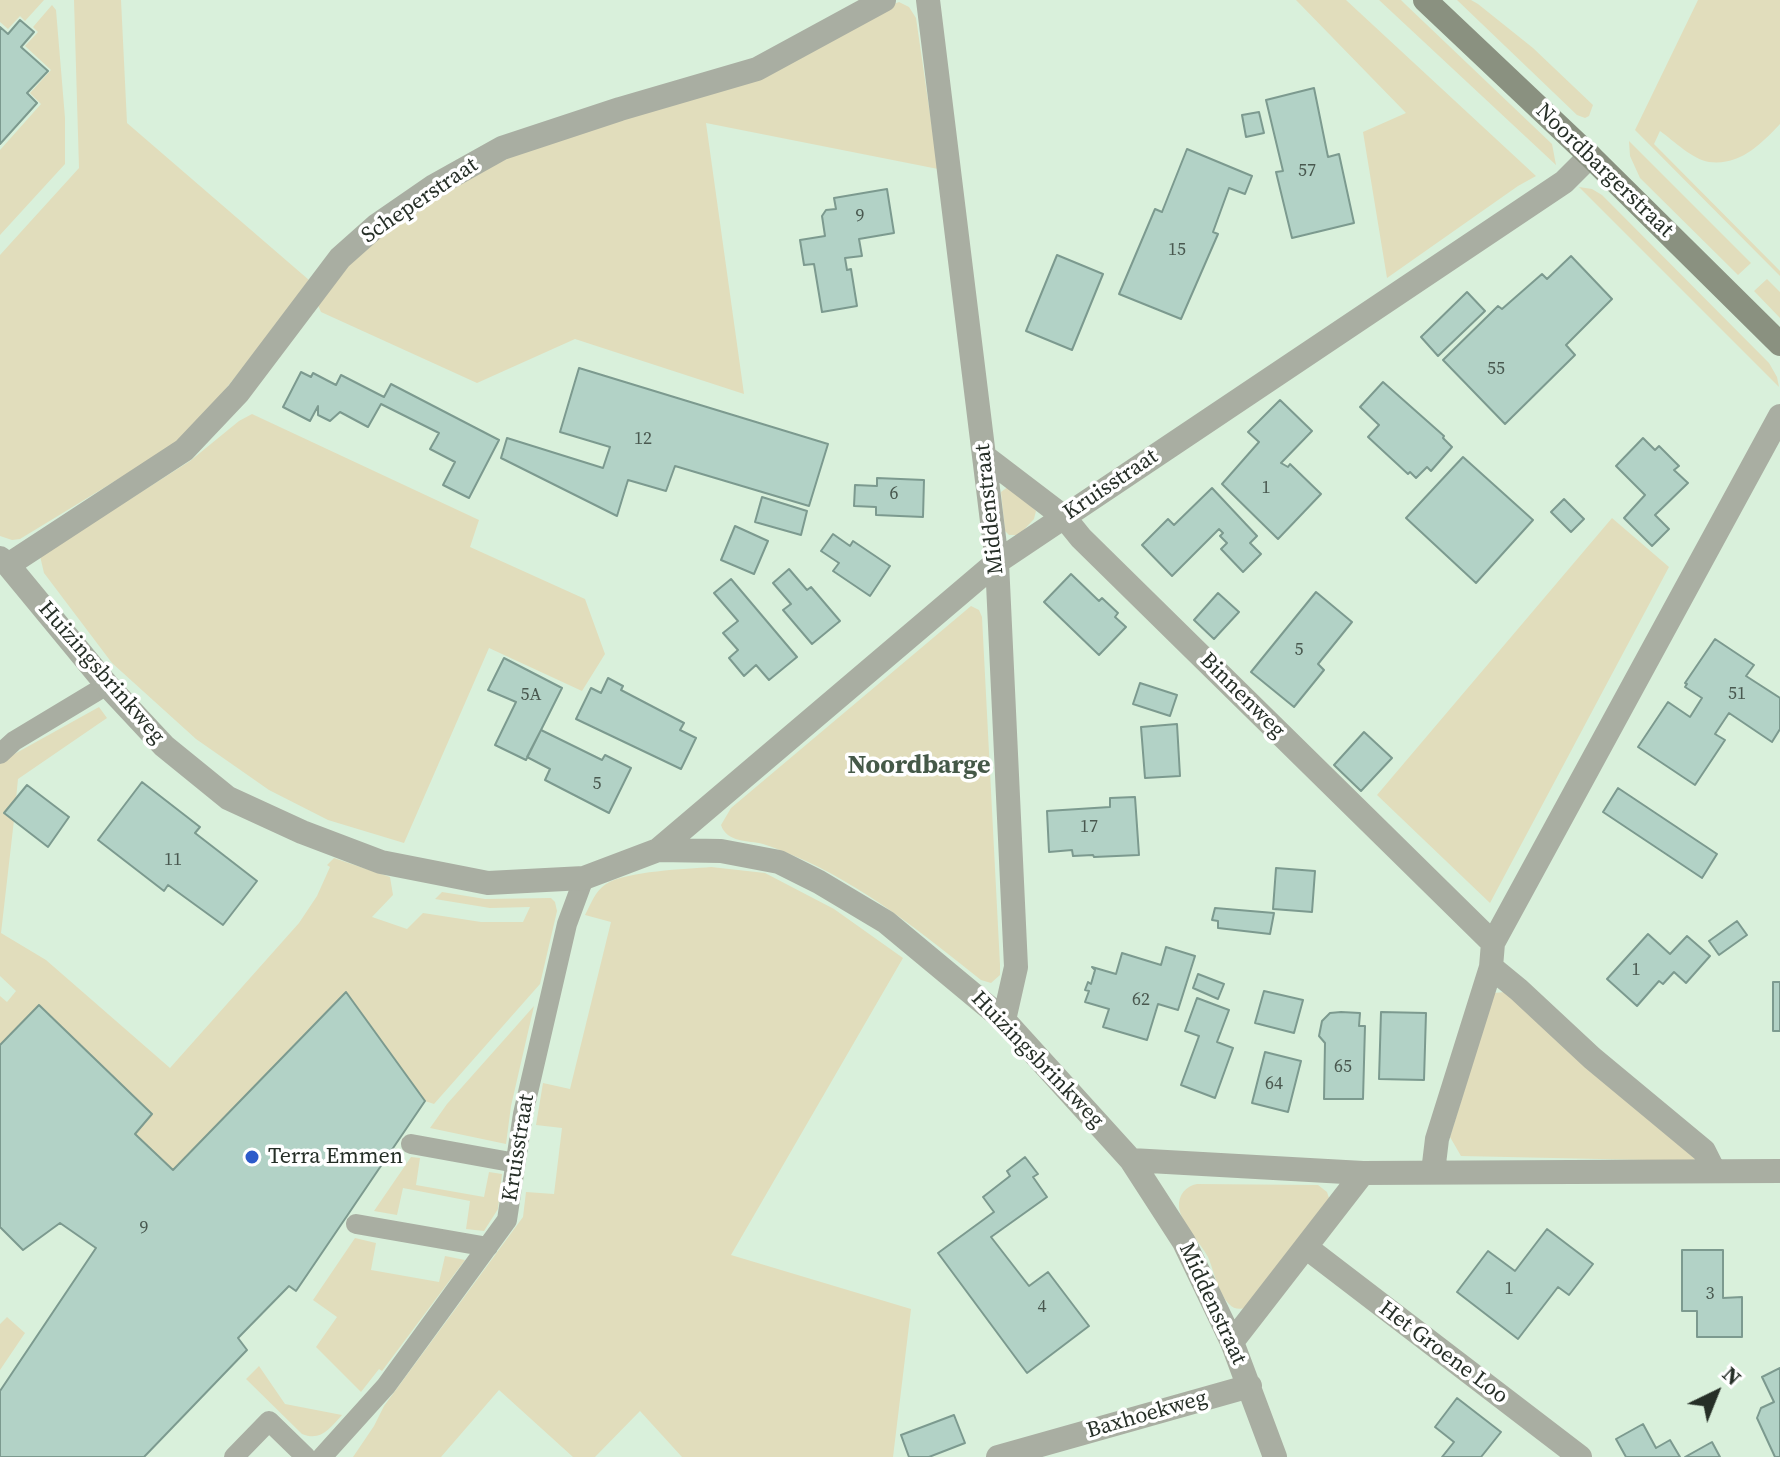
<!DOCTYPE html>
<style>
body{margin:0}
#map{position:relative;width:1780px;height:1457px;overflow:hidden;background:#d9f0db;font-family:"Source Serif 4",serif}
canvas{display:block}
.north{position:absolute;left:1676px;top:1353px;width:80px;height:80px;-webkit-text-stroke:6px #fff;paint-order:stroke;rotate:43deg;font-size:22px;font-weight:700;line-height:32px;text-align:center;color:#262f27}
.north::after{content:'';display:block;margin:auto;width:28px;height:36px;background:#262f27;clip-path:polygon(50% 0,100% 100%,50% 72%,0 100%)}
</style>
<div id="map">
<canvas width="1780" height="1457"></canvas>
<div class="north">N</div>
</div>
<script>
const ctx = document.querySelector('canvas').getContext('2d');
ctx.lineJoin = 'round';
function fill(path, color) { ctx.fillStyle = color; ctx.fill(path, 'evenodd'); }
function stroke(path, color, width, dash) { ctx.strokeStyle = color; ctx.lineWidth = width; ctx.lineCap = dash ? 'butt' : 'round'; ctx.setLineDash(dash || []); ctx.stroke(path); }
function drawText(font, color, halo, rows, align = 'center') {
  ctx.font = font + ' "Source Serif 4",serif'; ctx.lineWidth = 7; ctx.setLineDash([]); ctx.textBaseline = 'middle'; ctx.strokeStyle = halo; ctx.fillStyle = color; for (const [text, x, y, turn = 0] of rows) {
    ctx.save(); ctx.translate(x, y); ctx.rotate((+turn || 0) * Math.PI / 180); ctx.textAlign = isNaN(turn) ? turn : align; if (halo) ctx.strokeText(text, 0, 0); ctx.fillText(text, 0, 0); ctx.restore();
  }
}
fill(new Path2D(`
 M0 0H44L25 21 20 16 8 29 0 22Z
 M74 0H121L127 123 309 280 241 370 206 413 171 447 20 539 12 540 0 536V255L79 168Z
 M1296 0H1346L1536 176 1518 186 1387 278 1363 132 1406 113Z
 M1379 0H1401L1405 4 1552 144 1556 165Z
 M1457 0H1471L1478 4 1533 48 1593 105 1589 116 1585 118 1577 115Z
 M1698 0H1780V124C1761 144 1740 166 1709 162 1692 159 1674 141 1660 131L1654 144 1780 271V276L1635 130Z
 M899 2 909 7 916 18 938 169 706 123 744 394 575 339 477 383 321 312 317 303 359 252 423 202 516 154Z
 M52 5 56 10 65 118V164L0 235V150L41 104 30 93 51 70 25 46 38 32 33 27Z
 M1629 141 1751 263 1738 275 1640 178 1630 156Z
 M1579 187 1592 189 1602 195 1769 363 1777 377 1779 387Z
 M1767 279 1780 292V318L1754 291Z
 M252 414 479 520 470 547 585 599 605 654 582 691 489 648 404 843 328 820 269 790 196 739 112 663 44 573 40 556 190 461 239 421Z
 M1009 486 1036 511 1034 519 1019 535H1009L1005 531 1001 492Z
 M1612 518 1669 567 1490 903 1377 795Z
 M971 606 979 610 982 617 1000 965V975L991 983 981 980C923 934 861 883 792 855 783 851 773 847 763 844 748 840 727 843 721 825L731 808Z
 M99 707 107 718 18 779 16 799 5 813 14 820 1 933 46 960 170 1068 299 923 317 896 330 867 327 865 334 858 390 877 393 895 372 917 407 929 423 913 481 922H523L530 907 490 908 435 899 442 892 485 899 551 898 555 902 557 911 540 984 434 1104 425 1101 346 992 173 1170 135 1134 151 1114 39 1005 0 1045V996L7 1002 16 991 0 976V762Z
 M711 867 765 873 834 909 903 958 731 1255 911 1309 893 1457H682L640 1411 595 1457H573L499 1390 441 1457H353L374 1426 384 1406 523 1217 526 1192 554 1194 562 1128 536 1125 543 1083 570 1089 611 922 585 915C591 904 595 891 606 884 626 871 687 869 711 867Z
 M1505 992 1698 1157 1692 1161 1461 1156 1450 1137 1494 993Z
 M534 1006 511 1106 506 1144 430 1128 447 1104Z
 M411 1157 420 1158 416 1185 484 1197 489 1172 502 1174 498 1209 484 1231 466 1229 470 1201 403 1188 397 1215 374 1211Z
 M1197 1184 1318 1185 1327 1192 1329 1198 1247 1308C1240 1309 1234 1310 1229 1304 1218 1293 1214 1271 1208 1257 1200 1242 1181 1224 1179 1207 1178 1195 1186 1186 1197 1184Z
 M355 1238 376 1243 371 1270 439 1282 445 1256 465 1260 382 1371 379 1369 361 1392 316 1347 337 1317 313 1300Z
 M7 1317 25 1333 0 1370V1324Z
 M259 1366 285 1404 342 1415C330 1428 321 1442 302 1434L246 1379Z`), '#e1ddbc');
const building = new Path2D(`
 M20 20 34 32 21 47 48 71 27 93 37 103 0 144V27L8 34Z
 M1314 88 1328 157 1339 154 1354 223 1292 238 1276 172 1283 171 1266 100Z
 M1259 112 1264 133 1246 137 1242 115Z
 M1187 149 1252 176 1245 194 1229 188 1213 232 1218 234 1181 319 1119 294 1155 209 1162 212Z
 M887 189 894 233 859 239 862 256 845 258 847 270 851 269 857 306 822 312 814 264 804 265 800 240 825 236 822 216 826 210 836 209 834 198Z
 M1057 255 1103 274 1072 350 1026 331Z
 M1571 256 1612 299 1566 345 1575 355 1505 424 1443 360 1498 306 1502 309 1542 274 1547 279Z
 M1467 292 1485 311 1438 356 1421 337Z
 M579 368 828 444 809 506 675 466 666 491 628 480 617 516 501 458 507 438 603 468 610 447 560 432Z
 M301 372 311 377 313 373 336 385 341 375 384 397 391 384 499 440 469 498 443 485 455 462 430 449 439 433 381 404 368 427 340 412 330 421 318 415V406L310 421 283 407Z
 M1383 382 1444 436 1443 438 1452 447 1431 471 1427 467 1416 478 1410 472 1408 474 1368 437 1379 425 1360 407Z
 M1280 400 1312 431 1281 463 1288 467 1290 464 1321 494 1278 539 1222 484 1259 442 1248 432Z
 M1643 438 1655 450 1659 446 1679 466 1674 470 1688 483 1655 515 1669 529 1652 546 1624 518 1645 495 1616 466Z
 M1463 457 1533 520 1476 583 1406 518Z
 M877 478 924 480 923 517 876 515V507L854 506 855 485 877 486Z
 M1212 488 1257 536 1250 543 1261 554 1243 572 1221 549 1227 543 1220 536 1223 533 1219 529 1172 576 1142 545 1168 519 1174 525Z
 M762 497 807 511 801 535 755 522Z
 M1564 499 1584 519 1571 532 1551 512Z
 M735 526 768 541 754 574 721 560Z
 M833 534 850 546 853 541 890 566 870 596 833 571 839 563 821 551Z
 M789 569 807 590 811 587 840 621 812 644 783 610 791 604 773 583Z
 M1071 574 1099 601 1102 598 1118 613 1115 617 1126 627 1099 655 1044 602Z
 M731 579 797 657 769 680 756 665 744 676 729 658 738 650 723 633 738 621 714 593Z
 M1316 592 1352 622 1318 664 1324 670 1294 707 1251 672Z
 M1218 593 1239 612 1214 639 1194 620Z
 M1715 639 1754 665 1746 676 1780 698V729L1772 742 1729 713 1715 734 1725 740 1695 785 1638 747 1668 702 1690 717 1702 698 1685 687 1687 684 1685 683Z
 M504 658 562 688 526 760 495 745 516 702 488 690Z
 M608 678 623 686 621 690 684 723 680 730 696 738 681 769 576 719 591 688 601 693Z
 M1140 683 1177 695 1170 716 1133 704Z
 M1177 724 1180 776 1145 778 1141 727Z
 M541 730 602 760 605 755 631 768 609 813 545 780 550 769 527 757Z
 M1364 732 1392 758 1361 791 1334 765Z
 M142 782 200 827 195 833 257 881 223 925 168 885 164 891 98 840Z
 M27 785 69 817 48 847 4 813Z
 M1618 788 1717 854 1702 878 1603 812Z
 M1135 797 1139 855 1094 857 1093 855 1073 856 1072 850 1049 852 1047 811 1110 807V798Z
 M1276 868 1315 871 1312 912 1273 909Z
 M1215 908 1274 913 1270 934 1218 928V921L1212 920Z
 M1737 921 1747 935 1719 955 1709 941Z
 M1648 934 1670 954 1687 936 1710 956 1686 983 1674 972 1663 984 1659 981 1637 1006 1607 979Z
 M1166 947 1195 956 1178 1010 1158 1004 1147 1040 1103 1027 1109 1009 1085 1002 1089 991 1085 990 1088 982 1091 984 1095 970 1092 967 1116 974 1122 953 1161 965Z
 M1198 974 1224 984 1218 999 1193 988Z
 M1773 982H1780V1031H1773Z
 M1264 991 1303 1000 1294 1033 1255 1023Z
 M346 992 425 1101 296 1291 289 1286 238 1338 247 1350 144 1457H0V1391L96 1248 60 1223 23 1250 0 1227V1045L39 1005 152 1114 135 1134 173 1170Z
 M1197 998 1229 1010 1217 1042 1233 1048 1215 1098 1181 1085 1199 1036 1185 1031Z
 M1341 1012 1360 1013 1359 1026H1365L1363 1099H1324L1325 1043 1319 1036 1322 1021 1330 1013Z
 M1381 1012 1426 1013 1424 1080 1379 1079Z
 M1265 1052 1301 1061 1288 1112 1252 1103Z
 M1025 1157 1038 1174 1033 1177 1047 1197 991 1237 1029 1286 1048 1272 1089 1326 1027 1373 938 1253 994 1212 983 1197 1010 1176 1007 1171Z
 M1547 1229 1593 1264 1569 1295 1558 1287 1518 1339 1457 1292 1488 1251 1515 1271Z
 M1682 1250H1723V1298L1742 1297V1337H1697V1311H1682Z
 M1780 1368V1457H1775L1757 1418 1761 1408 1774 1402 1762 1377Z
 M1457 1398 1501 1432 1481 1457H1442L1454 1442 1435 1427Z
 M954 1415 965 1443 929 1457H909L901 1435Z
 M1643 1424 1656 1448 1670 1440 1680 1457H1626L1616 1439Z
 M1712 1442 1720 1457H1685Z`);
fill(building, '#b2d2c6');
stroke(building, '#7c9a8f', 2);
stroke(new Path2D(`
 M0 754 14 741 107 685
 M411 1144 516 1163
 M356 1224 488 1247
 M234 1457 269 1421 306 1457
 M322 1457 386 1386 507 1220 523 1114 567 924 584 878`), '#a9aea2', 20);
stroke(new Path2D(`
 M928 0 997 562 1016 967 1004 1020
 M984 456 1064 517 1081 538 1493 943
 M0 558 8 565 107 685 164 746 228 798 302 832 381 862 488 883 584 878 658 850 721 851 779 862 819 882 886 922 1004 1020 1131 1160 1184 1242 1232 1342 1275 1457
 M8 565 184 450 238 393 340 258 376 226 434 186 502 148 620 109 757 69 884 0
 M658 850 997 562 1564 182 1590 156
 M1491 967 1519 990 1592 1058 1704 1151 1714 1171
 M1131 1160 1363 1173 1780 1171
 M1433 1172 1437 1139 1491 967 1493 943 1780 416
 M1307 1248 1580 1457
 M1232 1342 1363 1173
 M998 1457 1250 1386`), '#a9aea2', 24);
stroke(new Path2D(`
 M1425 0 1590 156 1780 344`), '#8a9180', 24);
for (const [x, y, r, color] of [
 [252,1157,8,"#2c5bca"]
]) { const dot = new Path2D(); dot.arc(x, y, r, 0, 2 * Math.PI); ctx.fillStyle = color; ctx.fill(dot); stroke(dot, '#fff', 3); }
drawText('18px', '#49584f', null, [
 ["57",1307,171],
 ["9",860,216],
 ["15",1177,250],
 ["55",1496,369],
 ["12",643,439],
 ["1",1266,488],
 ["6",894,494],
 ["5",1299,650],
 ["51",1737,694],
 ["5A",531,695],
 ["5",597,784],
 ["17",1089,827],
 ["11",173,860],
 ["1",1636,970],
 ["62",1141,1000],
 ["65",1343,1067],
 ["64",1274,1084],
 ["9",144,1228],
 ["1",1509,1289],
 ["3",1710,1294],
 ["4",1042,1307]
]);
drawText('22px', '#262f27', '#fff', [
 ["Noordbargerstraat",1604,171,44],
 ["Scheperstraat",420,201,-34],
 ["Kruisstraat",1111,485,-34],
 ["Middenstraat",990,509,-96],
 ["Huizingsbrinkweg",101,673,49],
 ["Binnenweg",1242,696,45],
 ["Huizingsbrinkweg",1037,1060,46],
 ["Kruisstraat",519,1148,-81],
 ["Middenstraat",1212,1304,65],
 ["Het Groene Loo",1443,1353,37],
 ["Baxhoekweg",1147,1415,-16]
]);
drawText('22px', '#262f27', '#fff', [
 ["Terra Emmen",268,1157]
], 'left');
drawText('bold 26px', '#455948', '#fff', [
 ["Noordbarge",919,766]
]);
</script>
